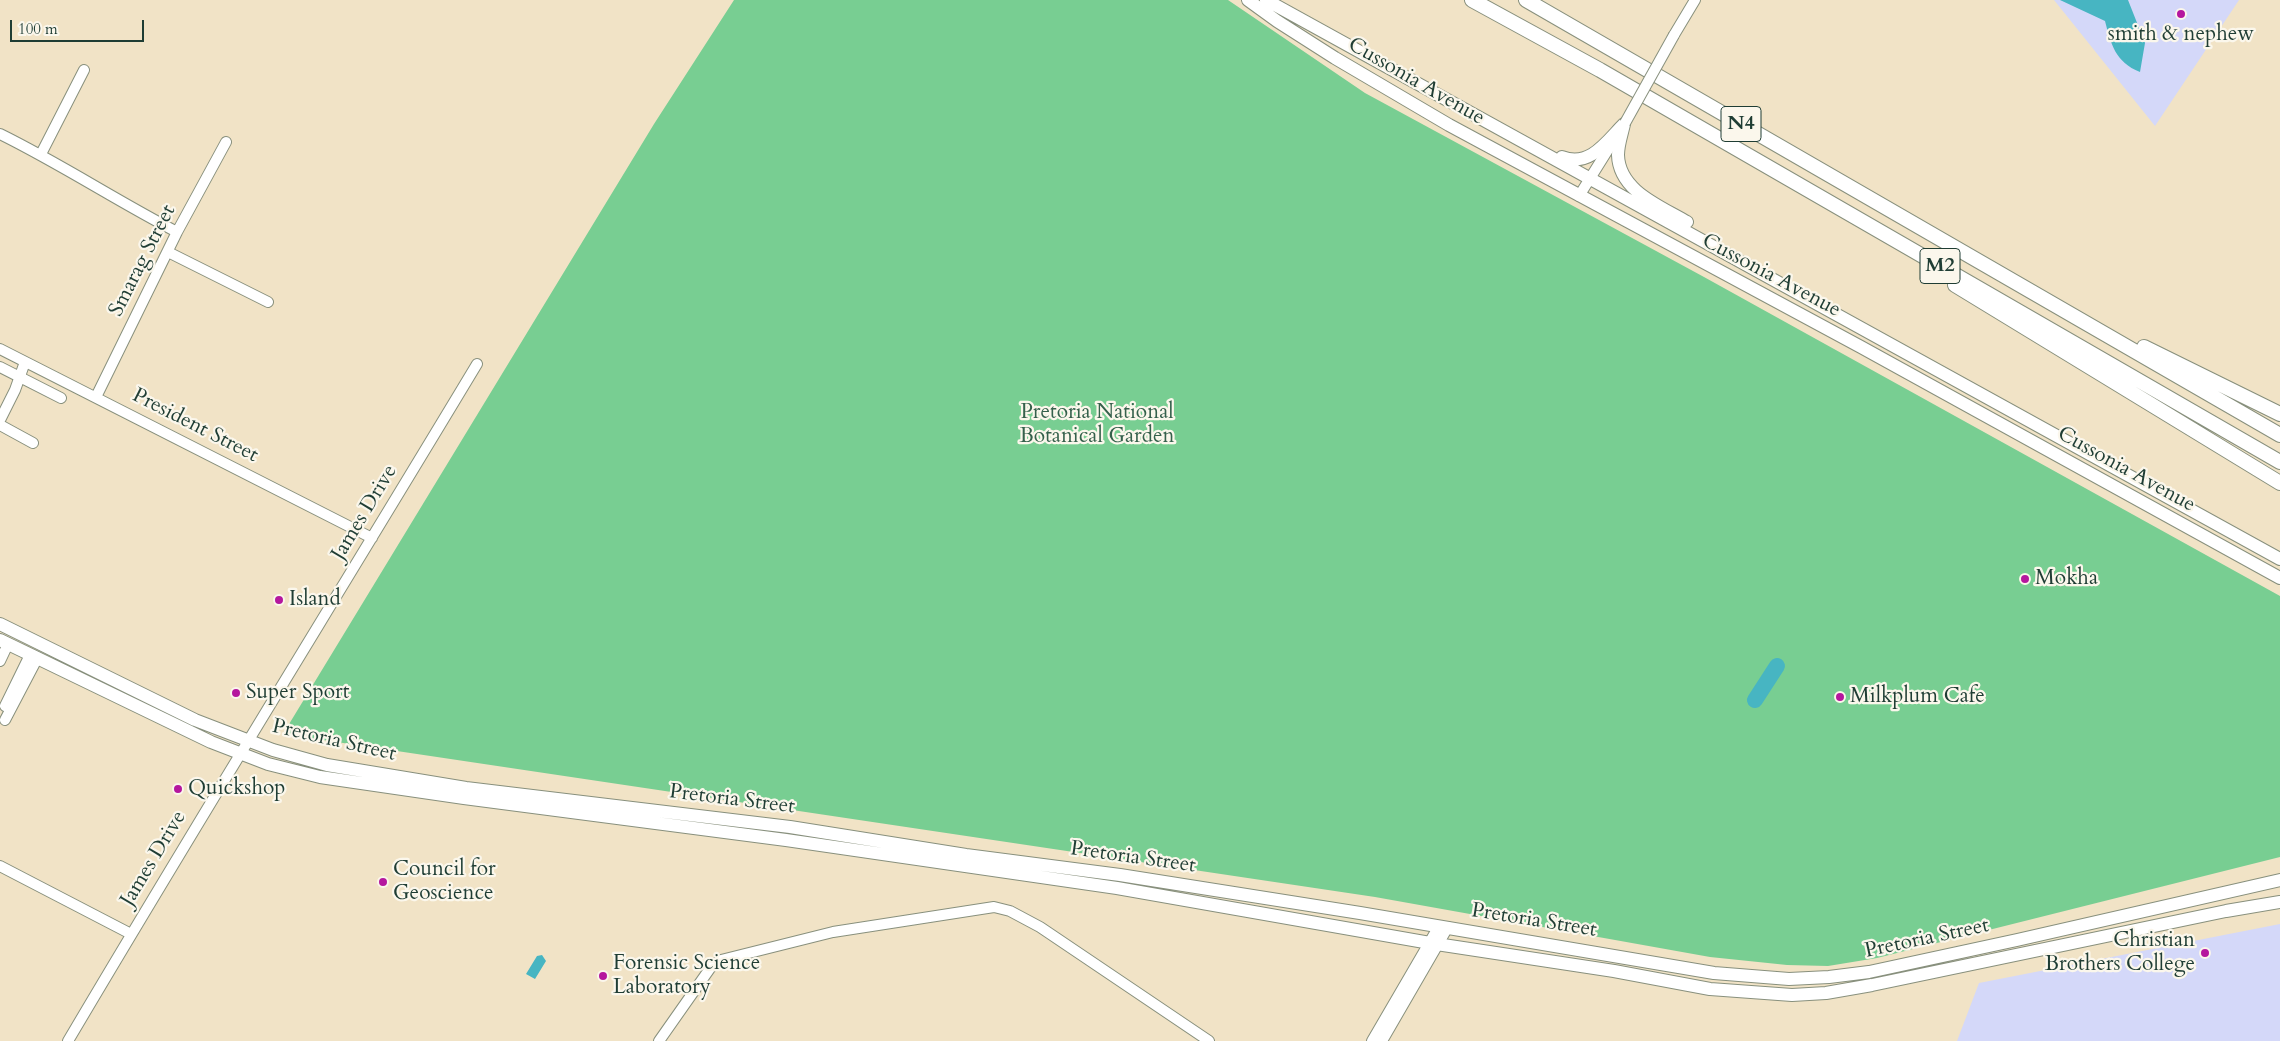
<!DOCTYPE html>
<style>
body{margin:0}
#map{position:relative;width:2280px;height:1041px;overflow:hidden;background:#f1e3c6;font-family:Cardo,serif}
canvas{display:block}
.scale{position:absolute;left:10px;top:20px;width:134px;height:22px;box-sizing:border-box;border:2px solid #1f3d34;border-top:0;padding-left:6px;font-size:15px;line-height:18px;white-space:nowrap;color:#1f3d34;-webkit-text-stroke:4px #fbf7ec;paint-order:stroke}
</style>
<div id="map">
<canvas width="2280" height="1041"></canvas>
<div class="scale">100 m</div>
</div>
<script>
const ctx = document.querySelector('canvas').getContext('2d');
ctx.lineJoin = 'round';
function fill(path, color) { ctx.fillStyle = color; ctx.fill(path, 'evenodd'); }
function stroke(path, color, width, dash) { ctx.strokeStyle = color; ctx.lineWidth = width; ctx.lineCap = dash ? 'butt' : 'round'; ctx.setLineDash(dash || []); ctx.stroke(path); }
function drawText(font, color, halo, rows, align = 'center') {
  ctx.font = font + ' Cardo,serif'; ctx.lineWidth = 4.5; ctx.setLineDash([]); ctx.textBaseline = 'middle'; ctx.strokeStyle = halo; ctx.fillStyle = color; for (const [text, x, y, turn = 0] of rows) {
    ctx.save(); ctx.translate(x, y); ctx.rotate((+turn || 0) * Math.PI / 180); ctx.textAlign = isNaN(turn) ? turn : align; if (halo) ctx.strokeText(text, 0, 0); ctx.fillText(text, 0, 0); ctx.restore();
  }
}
fill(new Path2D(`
 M2054 0H2239L2155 126Z
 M2280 924V1041H1957L1979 983Z`), '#d4d8f9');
fill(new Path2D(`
 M734 0H1228L1365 93 1704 277 2280 596V857L1877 958 1828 966 1787 965 1710 957 1375 897 283 734 654 124Z`), '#78ce92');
fill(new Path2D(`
 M2060 0H2128L2145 43 2140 72C2115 62 2111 44 2105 21Z
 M542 955 546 961 535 979 526 974 537 956Z`), '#47b5c2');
stroke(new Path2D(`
 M1755 700 1777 666`), '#47b5c2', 16);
const minor = new Path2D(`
 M1674 35 1695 0
 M0 134C61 164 117 201 177 232
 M41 154 84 70
 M1579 196 1614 140
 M168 252 268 302
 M0 349 372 538
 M0 367 61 398
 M96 397 177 232 226 142
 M0 420 15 390 25 362
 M0 425 33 443
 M0 661 8 644
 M5 706 30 655
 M5 720 37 659
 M0 866 131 934
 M68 1041C202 814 341 590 477 364
 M659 1041 711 967 721 960 833 932 994 907 1010 911 1040 927 1209 1041
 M1372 1041 1439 926
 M1382 1041 1448 927`);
const major = new Path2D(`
 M1248 0 1277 21 1335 58 1449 125 1861 347 2280 578
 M1266 0 2280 559
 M1624 124C1622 134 1618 144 1618 155 1619 191 1660 206 1687 222
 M1562 157C1590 168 1607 141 1624 124
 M0 624 195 720 273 750 327 765 466 788 790 827 966 855 1120 875 1360 913 1714 973 1789 979 1829 977 1869 972 2017 940 2280 880
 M0 640 211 742 268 764 320 777 464 798 786 840 1117 888 1430 943 1614 971 1710 989 1792 995 1826 993 1872 985 2226 911 2280 902`);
const highway = new Path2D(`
 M1472 0 1600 70 2280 462
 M1526 0 2280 435
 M1955 285 2280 483
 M2144 347 2280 414`);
stroke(minor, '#88907d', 12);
stroke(major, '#88907d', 14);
stroke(highway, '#88907d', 16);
stroke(minor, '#fff', 10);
stroke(major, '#fff', 12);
stroke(highway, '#fff', 14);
const minorBridge = new Path2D(`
 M1625 123 1674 35`);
stroke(minorBridge, '#88907d', 12, []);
stroke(minorBridge, '#fff', 10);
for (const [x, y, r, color] of [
 [2181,14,5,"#b5179e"],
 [2025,579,5,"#b5179e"],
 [279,600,5,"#b5179e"],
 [236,693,5,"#b5179e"],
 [1840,697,5,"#b5179e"],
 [178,789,5,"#b5179e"],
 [383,882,5,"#b5179e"],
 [2205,953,5,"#b5179e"],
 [603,976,5,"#b5179e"]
]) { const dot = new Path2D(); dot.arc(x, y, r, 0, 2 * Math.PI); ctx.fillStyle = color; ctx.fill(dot); stroke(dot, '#fbf7ec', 2); }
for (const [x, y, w] of [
 [1741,124,40],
 [1940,266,40]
]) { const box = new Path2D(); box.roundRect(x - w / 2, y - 17.5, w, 35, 4); ctx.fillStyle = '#fbf7ec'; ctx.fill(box); stroke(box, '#1f3d34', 1); }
drawText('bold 20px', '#1f3d34', null, [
 ["N4",1741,124],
 ["M2",1940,266]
]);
drawText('21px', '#1f3d34', '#fbf7ec', [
 ["smith & nephew",2181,35,"center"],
 ["Mokha",2035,579],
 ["Island",289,600],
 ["Super Sport",246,693],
 ["Milkplum Cafe",1850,697],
 ["Quickshop",188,789],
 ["Council for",393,870],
 ["Geoscience",393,894],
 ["Christian",2195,941,"right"],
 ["Brothers College",2195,965,"right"],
 ["Forensic Science",613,964],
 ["Laboratory",613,988]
], 'left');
drawText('21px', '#1f3d34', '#fbf7ec', [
 ["Cussonia Avenue",1416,82,30],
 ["Smarag Street",143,261,-63],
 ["Cussonia Avenue",1771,276,28],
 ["President Street",195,426,27],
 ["Cussonia Avenue",2126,470,29],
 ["James Drive",365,513,-59],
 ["Pretoria Street",334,741,13],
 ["Pretoria Street",732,800,7],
 ["Pretoria Street",1133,858,8],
 ["James Drive",154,859,-59],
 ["Pretoria Street",1534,921,9],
 ["Pretoria Street",1927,939,-12]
]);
drawText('21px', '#35614c', '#fbf7ec', [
 ["Pretoria National",1097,413],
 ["Botanical Garden",1097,437]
]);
</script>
